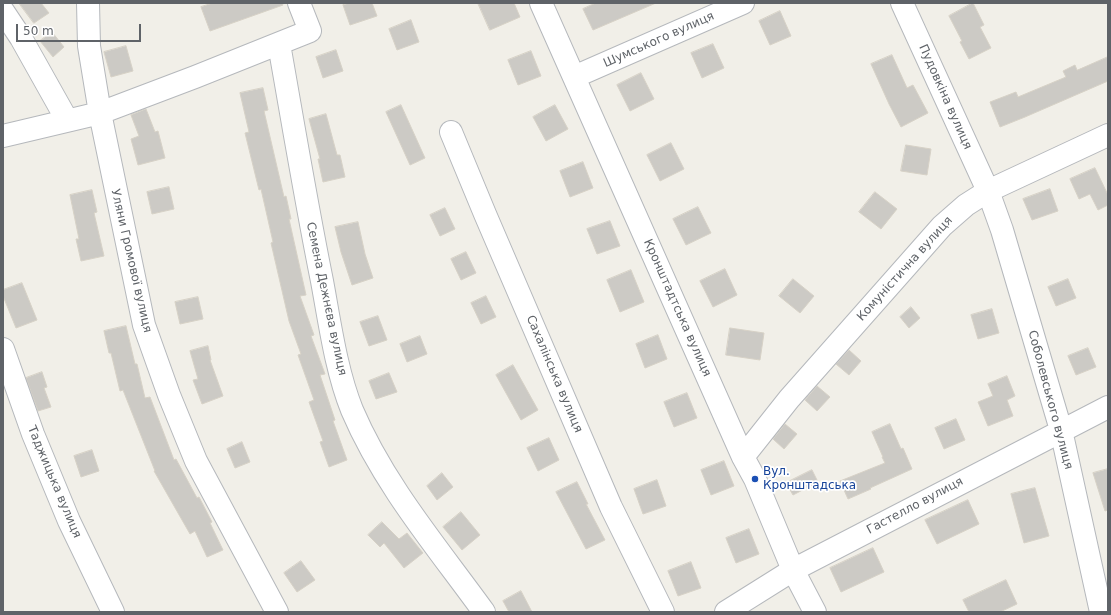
<!DOCTYPE html>
<meta charset="utf-8">
<style>
body{margin:0}
#map{position:relative;width:1111px;height:615px;overflow:hidden;background:#f1efe8;font-family:"DejaVu Sans",sans-serif}
canvas{display:block}
.frame{position:absolute;inset:0;border:4px solid #5f6368;pointer-events:none}
.scale{position:absolute;left:16px;top:24px;width:125px;height:18px;box-sizing:border-box;border:2px solid #5f6368;border-top:0;padding-left:5px;font-size:12px;line-height:14px;white-space:nowrap;color:#5f6368;-webkit-text-stroke:3px #fff;paint-order:stroke}
</style>
<div id="map">
<canvas width="1111" height="615"></canvas>
<div class="frame"></div>
<div class="scale">50 m</div>
</div>
<script>
const ctx = document.querySelector('canvas').getContext('2d');
ctx.lineJoin = 'round';
function fill(path, color) { ctx.fillStyle = color; ctx.fill(path, 'evenodd'); }
function stroke(path, color, width, dash) { ctx.strokeStyle = color; ctx.lineWidth = width; ctx.lineCap = dash ? 'butt' : 'round'; ctx.setLineDash(dash || []); ctx.stroke(path); }
function drawText(font, color, halo, rows, align = 'center') {
  ctx.font = font + ' "DejaVu Sans",sans-serif'; ctx.lineWidth = 3.5; ctx.setLineDash([]); ctx.textBaseline = 'middle'; ctx.strokeStyle = halo; ctx.fillStyle = color; for (const [text, x, y, turn = 0] of rows) {
    ctx.save(); ctx.translate(x, y); ctx.rotate((+turn || 0) * Math.PI / 180); ctx.textAlign = isNaN(turn) ? turn : align; if (halo) ctx.strokeText(text, 0, 0); ctx.fillText(text, 0, 0); ctx.restore();
  }
}
const building = new Path2D(`
 M19 3H41L49 13 34 23Z
 M213 3H282L283 5 210 31 201 7Z
 M350 3H372L377 16 350 25 343 5Z
 M478 3H514L520 17 490 30Z
 M596 3H656L593 30 583 9Z
 M973 3 984 25 980 27 991 48 969 59 960 42 962 41 949 16Z
 M780 11 791 36 770 45 759 21Z
 M411 20 419 42 397 50 389 29Z
 M52 32 64 47 53 57 40 41Z
 M713 44 724 68 702 78 691 53Z
 M126 46 133 71 111 77 104 52Z
 M336 50 343 71 323 78 316 57Z
 M531 51 541 76 518 85 508 60Z
 M892 55 907 88 913 85 928 113 901 127 889 104 871 64Z
 M1108 57V81L1025 117 1000 127 990 102 1016 92 1018 97 1066 77 1063 71 1075 65 1077 70Z
 M641 73 654 99 630 111 617 85Z
 M263 88 268 110 264 111 284 197 286 196 291 219H289L306 295 300 296 314 335 311 336 325 374 320 375 335 420 333 421 347 460 329 467 320 442 323 441 309 402 314 400 298 355 301 354 289 321 271 243 273 242 261 189 259 190 245 133 249 132 240 93Z
 M401 105 425 158 410 165 386 112Z
 M555 105 568 129 546 141 533 117Z
 M146 109 155 132 158 131 165 158 138 165 131 139 139 136 131 115Z
 M326 114 337 155H340L345 177 323 182 318 159H320L309 119Z
 M671 143 684 169 660 181 647 155Z
 M906 145 931 149 927 175 901 171Z
 M583 162 593 188 570 197 560 171Z
 M1095 168 1108 195V205L1098 210 1090 194 1079 199 1070 179Z
 M169 187 174 209 152 214 147 192Z
 M1050 189 1058 211 1032 220 1023 199Z
 M92 190 97 212 94 213 104 256 81 261 76 239H79L70 195Z
 M875 192 897 209 881 229 859 212Z
 M698 207 711 233 686 245 673 219Z
 M445 208 455 229 440 236 430 215Z
 M610 221 620 246 597 254 587 229Z
 M358 222 365 254 373 278 352 285 341 252 335 227Z
 M466 252 476 273 461 280 451 259Z
 M725 269 737 295 713 307 700 281Z
 M631 270 644 302 620 312 607 280Z
 M793 279 814 296 800 313 779 296Z
 M1068 279 1076 298 1056 306 1048 287Z
 M22 283 37 320 16 328 3 296V290Z
 M486 296 496 317 481 324 471 303Z
 M198 297 203 319 180 324 175 302Z
 M911 307 920 318 909 328 900 317Z
 M992 309 999 333 978 339 971 315Z
 M378 316 387 340 369 346 360 322Z
 M126 326 135 364H137L145 398 150 397 174 460 176 459 197 498 199 497 212 522 210 523 223 550 207 557 195 531 190 534 154 471H155L123 390 120 391 111 353H109L104 331Z
 M730 328 764 333 760 360 726 355Z
 M658 335 667 359 645 368 636 344Z
 M420 336 427 354 407 362 400 344Z
 M208 346 211 360H210L223 396 202 404 193 380 198 379 190 351Z
 M1088 348 1096 367 1076 375 1068 356Z
 M849 350 861 361 849 375 836 364Z
 M513 365 538 410 521 420 496 375Z
 M42 372 47 387 44 388 51 407 38 411 26 378Z
 M389 373 397 392 376 399 369 381Z
 M1007 376 1015 396 1007 400 1013 416 988 426 978 402 993 396 988 384Z
 M817 386 830 397 817 411 805 400Z
 M687 393 697 418 674 427 664 402Z
 M956 419 965 440 944 449 935 428Z
 M785 424 797 434 784 449 773 439Z
 M890 424 901 449 903 448 912 469 870 488 871 489 848 499 840 481 885 463 882 457H883L872 432Z
 M549 438 559 460 538 471 527 448Z
 M242 442 250 462 235 468 227 449Z
 M92 450 99 471 81 477 74 456Z
 M724 461 734 486 711 495 701 470Z
 M1108 469V510L1105 511 1093 473Z
 M812 470 818 482 793 495 786 483Z
 M442 473 453 487 437 500 427 486Z
 M657 480 666 506 643 514 634 489Z
 M577 482 588 504H586L605 540 586 549 556 492Z
 M1035 488 1049 536 1024 543 1011 494Z
 M968 500 979 524 937 544 925 520Z
 M461 512 480 535 462 550 443 527Z
 M382 522 399 539 407 533 423 553 404 568 384 543 380 547 368 535Z
 M749 529 759 554 736 563 726 538Z
 M873 548 884 572 841 592 830 568Z
 M301 561 315 580 297 592 284 573Z
 M691 562 701 588 678 596 668 571Z
 M1006 580 1017 604 1000 612H969L963 600Z
 M521 591 532 612H509L503 601Z`);
fill(building, '#cccac5');
stroke(building, '#d6d1c6', 1);
const minor = new Path2D(`
 M88 3 89 46 100 113 144 325 169 395 196 461 277 612
 M541 3 743 457 755 479 793 570 815 612
 M902 3 988 191 1002 230 1061 430 1101 612
 M3 11 21 38 67 120
 M279 44C293 123 306 202 322 281 330 324 336 370 352 410 384 485 437 547 484 612
 M574 77 743 3
 M451 132 485 214 611 507 663 612
 M3 136 100 113 195 77 310 31 299 3
 M3 349 33 434 69 521 113 612
 M743 457 789 399 942 226 966 205 988 191 1108 135
 M726 612 793 570 1108 407`);
stroke(minor, '#b5b8bc', 24);
stroke(minor, '#fff', 22);
for (const [x, y, r, color] of [
 [755,479,4,"#1a4fb4"]
]) { const dot = new Path2D(); dot.arc(x, y, r, 0, 2 * Math.PI); ctx.fillStyle = color; ctx.fill(dot); stroke(dot, '#fff', 1.5); }
drawText('12px', '#5f6368', '#fff', [
 ["Шумського вулиця",659,40,-24],
 ["Пудовкіна вулиця",945,97,66],
 ["Уляни Громової вулиця",131,261,77],
 ["Комуністична вулиця",905,269,-48],
 ["Семена Дежнєва вулиця",326,299,78],
 ["Кронштадтська вулиця",677,308,66],
 ["Сахалінська вулиця",554,374,67],
 ["Соболевського вулиця",1050,400,75],
 ["Таджицька вулиця",54,482,67],
 ["Гастелло вулиця",915,506,-28]
]);
drawText('12px', '#164399', '#fff', [
 ["Вул.",763,472],
 ["Кронштадська",763,486]
], 'left');
</script>
